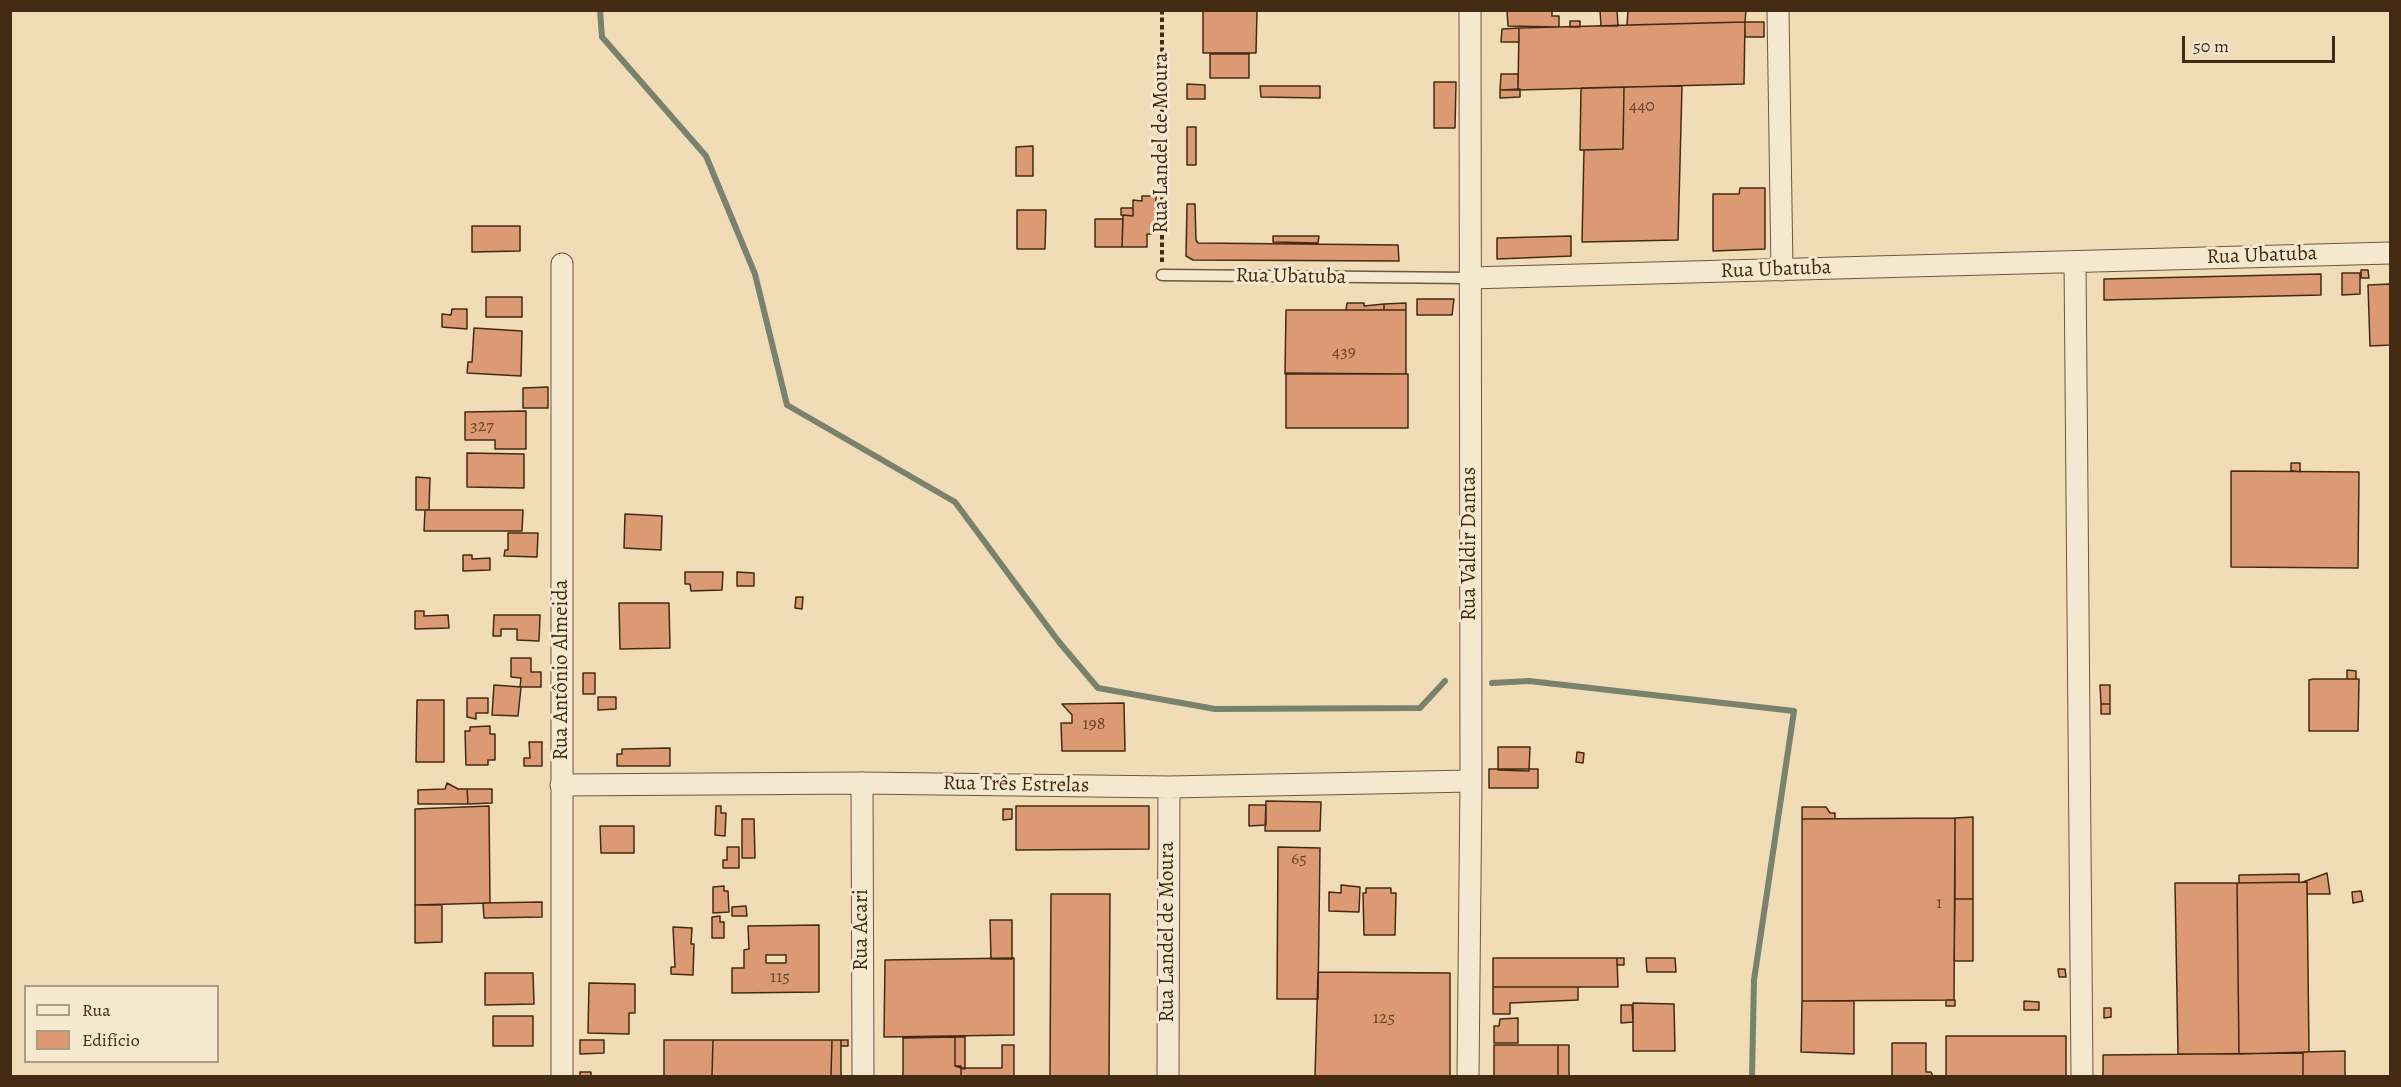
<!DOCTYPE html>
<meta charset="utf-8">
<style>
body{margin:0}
#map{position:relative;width:2401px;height:1087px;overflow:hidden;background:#f0dcb6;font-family:Alegreya,serif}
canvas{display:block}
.frame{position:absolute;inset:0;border:12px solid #432b13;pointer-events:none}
.legend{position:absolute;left:24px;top:985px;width:195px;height:78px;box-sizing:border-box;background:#f5e8d0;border:2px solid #ae9c84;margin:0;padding:8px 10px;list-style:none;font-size:18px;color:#432b13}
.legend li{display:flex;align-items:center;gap:12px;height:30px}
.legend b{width:30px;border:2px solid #ae9c84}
.scale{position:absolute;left:2182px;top:36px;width:153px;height:27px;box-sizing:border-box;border:3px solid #432b13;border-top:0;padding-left:8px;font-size:18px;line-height:21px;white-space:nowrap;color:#432b13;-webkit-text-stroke:4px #f5e8d0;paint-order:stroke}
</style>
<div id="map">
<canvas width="2401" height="1087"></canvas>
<div class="frame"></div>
<ul class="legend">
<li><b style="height:8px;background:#f5e8d0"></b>Rua</li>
<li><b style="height:16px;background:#db9a73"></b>Edifício</li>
</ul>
<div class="scale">50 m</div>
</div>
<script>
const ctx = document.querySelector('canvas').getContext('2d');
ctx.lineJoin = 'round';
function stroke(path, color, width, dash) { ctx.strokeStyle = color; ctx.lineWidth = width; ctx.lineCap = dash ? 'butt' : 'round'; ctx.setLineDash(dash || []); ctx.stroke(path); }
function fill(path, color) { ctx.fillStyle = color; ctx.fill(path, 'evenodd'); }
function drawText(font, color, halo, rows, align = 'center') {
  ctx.font = font + ' Alegreya,serif'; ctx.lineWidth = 6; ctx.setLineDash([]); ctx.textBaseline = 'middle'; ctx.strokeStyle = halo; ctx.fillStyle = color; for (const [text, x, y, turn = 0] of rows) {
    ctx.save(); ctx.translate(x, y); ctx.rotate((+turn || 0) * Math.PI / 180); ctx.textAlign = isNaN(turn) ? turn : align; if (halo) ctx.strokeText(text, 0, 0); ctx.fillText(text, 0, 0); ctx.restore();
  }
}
stroke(new Path2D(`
 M600 10 602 37 706 156 755 274 787 405 955 502 1059 642 1098 688 1215 709 1420 708 1445 681
 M1492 683 1529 681 1794 711 1754 980 1752 1076`), '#78826d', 6);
const building = new Path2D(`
 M1203 10H1257L1256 53H1203Z
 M1507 10H1552V16H1559V27L1508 26Z
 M1600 10H1617L1618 26H1601Z
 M1628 10H1746L1745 22 1627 25Z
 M1570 21H1580V27H1570Z
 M1745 22 1744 84 1518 90 1519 28Z
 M1745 22H1764V37H1745Z
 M1519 28V42H1501L1502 29Z
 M1210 54H1249V78H1210Z
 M1501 74H1518V90H1500Z
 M1434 82H1456L1455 128H1434Z
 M1187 84 1205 85V99H1187Z
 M1260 86H1320V98L1261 97Z
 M1682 86 1678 240 1582 242 1584 150 1623 149 1624 87Z
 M1624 87 1623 149 1580 150 1581 88Z
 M1520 89V97L1500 98V90Z
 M1187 127H1196V165H1187Z
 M1033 146V176H1016V147Z
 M1740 188H1765V249L1713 251V194H1739Z
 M1142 196H1156L1155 234H1147V247H1122L1123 215 1133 216V200L1142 201Z
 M1187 204H1195L1196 240 1198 243 1398 245 1399 261 1193 260 1186 256Z
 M1121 208H1133V216L1121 215Z
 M1017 210H1046L1045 249H1017Z
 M1095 219H1123L1122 247H1095Z
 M472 226H520V251L472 252Z
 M1273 236H1319L1318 243 1273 242Z
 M1571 236V256L1497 259V238Z
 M2361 270H2368L2369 278H2361Z
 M2342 273H2360V294L2342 295Z
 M2321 274V295L2104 300V279Z
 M2390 284V345L2370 346 2368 285Z
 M486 297H522V317H486Z
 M1417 299H1454L1452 315H1417Z
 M1347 303H1364V306L1384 304V310H1346Z
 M1406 303V310H1384V304Z
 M452 309H467V329L442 327V314L451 315Z
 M1286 310H1406V374H1285Z
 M474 328 522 331 521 376 467 373 468 362H472Z
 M1286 373 1408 374V428H1286Z
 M548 387V408H523V388Z
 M526 411V449H495V440H465V412Z
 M467 453 524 454V488L467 487Z
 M2291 463H2300V472L2291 471Z
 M2231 471 2359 472 2358 568 2231 567Z
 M416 477 430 478 429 510H416Z
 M425 510H523L522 531H424Z
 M625 514 662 516 661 550 624 548Z
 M508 533H538L537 557 504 556 505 550H508Z
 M463 555H472V559L490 558V570L463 571Z
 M685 572H723L722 590 691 591 690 584H685Z
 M737 572 754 573V586H737Z
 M796 597H803L802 609 795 608Z
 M619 603H669L670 648 620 649Z
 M415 611H424V616L448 615 449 628 415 629Z
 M494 615H540L539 641 517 640V629H501V636H493Z
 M511 658H531V672H541V687H520L521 678 511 677Z
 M2347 670 2356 671V679H2347Z
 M583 673H595V694H583Z
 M2313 679H2359L2358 731H2309V680Z
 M494 685 521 687 518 716 492 715Z
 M2100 685H2110V704H2101Z
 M598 697H616V709L598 710Z
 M467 698H488V713H476V719L467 717Z
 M417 700H444V762H416Z
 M1124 703 1125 751H1062L1061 723H1072V715L1062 704Z
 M2101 704H2110V714H2101Z
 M490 726V734H495V760H488V765H466L465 731H470V727Z
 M529 742H542V766H524V758H530Z
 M1498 747H1530L1529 771 1498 770Z
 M670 748V766H617V754H622V749Z
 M1577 752 1584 753 1583 763 1576 762Z
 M1489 769H1538V788H1489Z
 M447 783 458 789H467L468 804H418V790L445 789Z
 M467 789H492V803L468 804Z
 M1266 801 1321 802 1320 831H1265Z
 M1249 805H1266V825L1249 826Z
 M489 806 490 903 415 905V809Z
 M716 806H721V813H726L725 836 715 835Z
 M1016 806H1149V849L1016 850Z
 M1802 807H1826L1830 813H1835V819H1802Z
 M1003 809H1012V819L1003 820Z
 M1973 817V899H1955V818Z
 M1955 818 1954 1000 1802 1001V819Z
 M742 819H754L755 858H742Z
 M600 826H634V853H601Z
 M727 847H739V868H723V860H727Z
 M1278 847 1320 848 1318 999H1277Z
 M2327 873 2330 894H2307V882H2303Z
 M2299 874V882L2239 883V875Z
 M2307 882 2309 1052 2239 1054 2237 883Z
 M2175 883H2237L2239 1054H2178Z
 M1341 885 1360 887 1359 912 1329 911V892L1341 893Z
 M724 886V891H728L729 912 713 913V887Z
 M1366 888H1391V893H1396L1395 935H1364L1363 893H1366Z
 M2361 891 2363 901 2353 903 2352 892Z
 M1051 894H1110L1109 1076H1050Z
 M1955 899H1973V961H1954Z
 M542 902V917L484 918 483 903Z
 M415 905H442V942L415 943Z
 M746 906 747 916H732V907Z
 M720 916V922H724V938H712V917Z
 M990 920H1012V959H991Z
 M819 925V992L732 993V968H744V950L749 949 748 926ZM766 955H786V963H766Z
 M673 927 692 928 691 944H694L693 975 671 974V967H675Z
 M1014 958V1035L884 1037 885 960Z
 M1493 958H1617L1618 987H1493Z
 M1617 958H1624V965H1617Z
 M1646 958H1675L1676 972H1647Z
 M2058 969H2065L2066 977H2059Z
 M1318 972 1450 973V1076H1315Z
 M485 973H533L534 1004 485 1005Z
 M589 983 635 984V1013H629V1034L588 1033Z
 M1493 987H1578V1000L1510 1003V1014H1493Z
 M1946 1000H1955V1006H1946Z
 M1802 1001H1854V1054L1801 1052Z
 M2024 1001 2039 1002V1010H2024Z
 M1633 1003 1674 1004 1675 1051H1633Z
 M1621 1005H1632L1633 1022 1621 1023Z
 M2104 1008H2111V1017L2104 1018Z
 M493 1016H533V1046H493Z
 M1518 1018V1043H1494V1026H1499L1500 1019Z
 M1946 1036H2066V1076H1946Z
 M955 1037H965V1069L955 1066Z
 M955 1037V1066H961V1076H903V1038Z
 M580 1040H604V1053L580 1054Z
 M664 1040H713L712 1076H664Z
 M713 1040H832L831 1076H712Z
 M832 1040H841V1076H831Z
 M841 1040H848V1046H841Z
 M1892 1043H1926V1072H1931L1933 1076H1892Z
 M1002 1045H1014V1076H961V1069L965 1068H1002Z
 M1494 1045H1558V1076H1494Z
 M1558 1045H1569V1076H1558Z
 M2345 1051V1076H2303V1052Z
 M2303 1053V1076H2103V1055Z
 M580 1072H591V1076H580Z`);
fill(building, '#db9a73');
stroke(building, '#432b13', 1.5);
const service = new Path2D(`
 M1162 275 1469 278`);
const minor = new Path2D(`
 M1778 10 1782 270
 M2075 262 2082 1076
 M1469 278 2390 253
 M862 783 863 1076
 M561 785 862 783 1169 787 1471 781
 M562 1076V264
 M1168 1076 1169 787
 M1468 1076 1471 781 1470 10`);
stroke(service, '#6e573c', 13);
stroke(minor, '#6e573c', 23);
stroke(new Path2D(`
 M1162 10V263`), '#432b13', 4, [4.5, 3]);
stroke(service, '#f5e8d0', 10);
stroke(minor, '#f5e8d0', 21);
drawText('18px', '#69472b', null, [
 ["440",1642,107],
 ["439",1344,353],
 ["327",482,427],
 ["198",1094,725],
 ["65",1299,860],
 ["1",1939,904],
 ["115",780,978],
 ["125",1384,1019]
]);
drawText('21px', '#432b13', '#f5e8d0', [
 ["Rua Landel de Moura",1162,143,-90],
 ["Rua Ubatuba",2262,256,-2],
 ["Rua Ubatuba",1776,270,-2],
 ["Rua Ubatuba",1291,277,1],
 ["Rua Valdir Dantas",1470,544,-90],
 ["Rua Antônio Almeida",562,670,-90],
 ["Rua Três Estrelas",1016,785,1],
 ["Rua Acari",862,930,-90],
 ["Rua Landel de Moura",1168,932,-90]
]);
</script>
